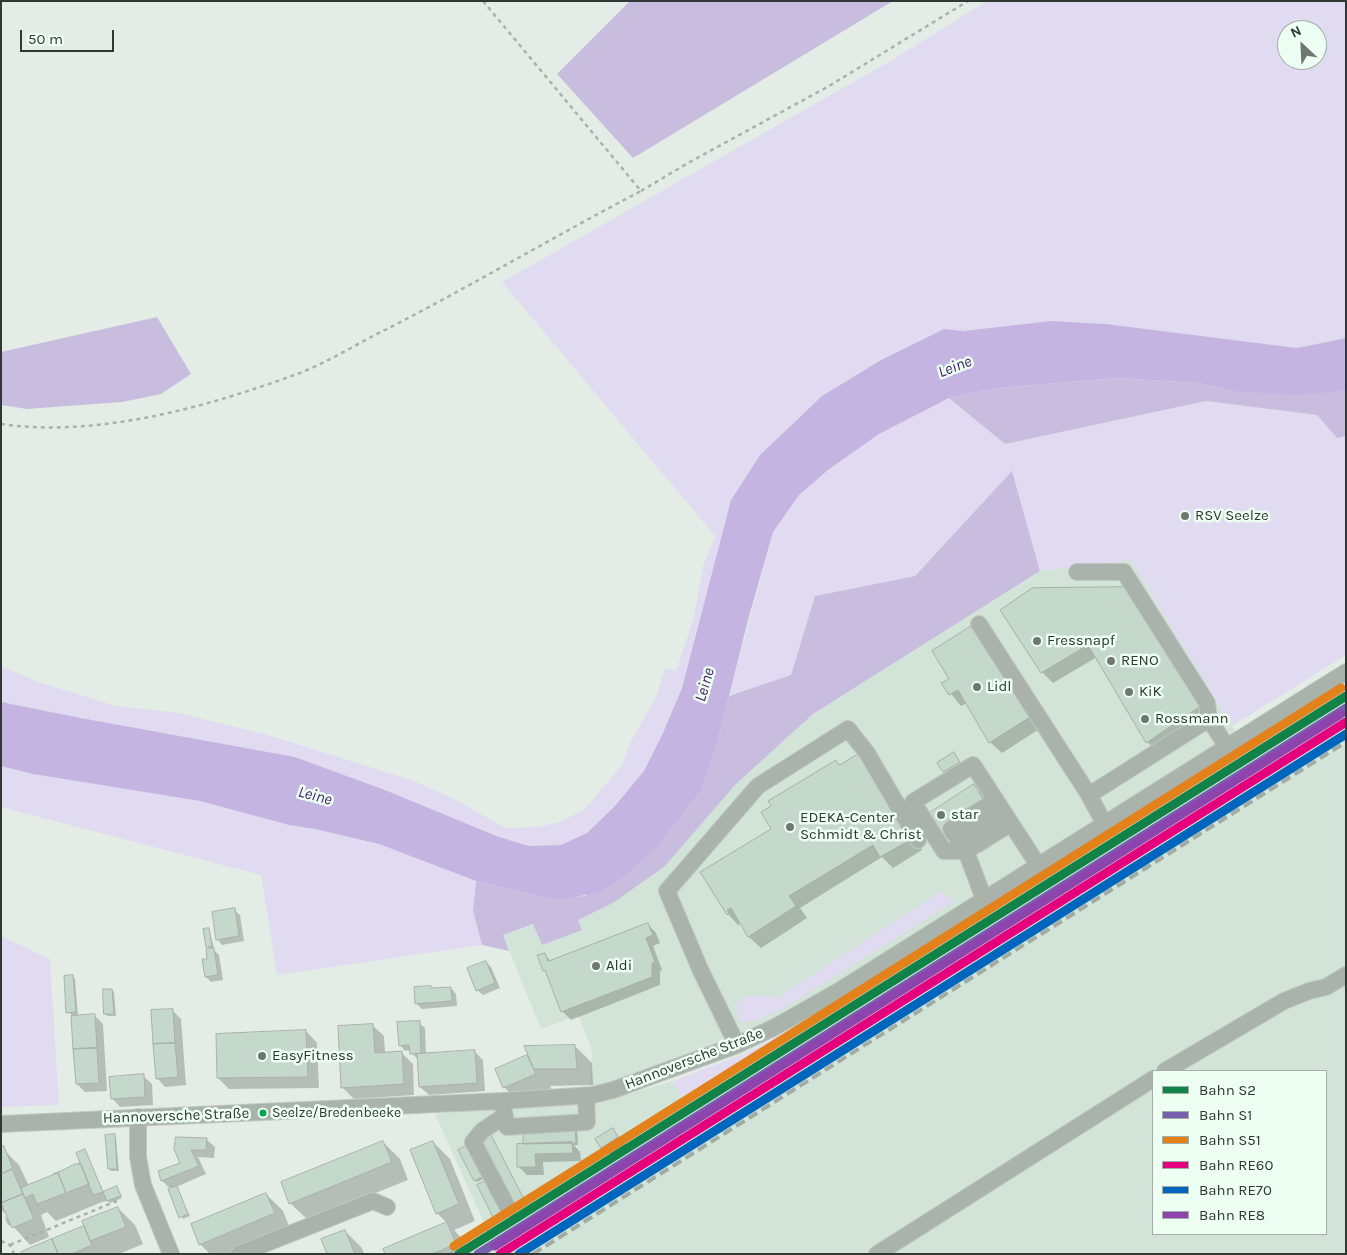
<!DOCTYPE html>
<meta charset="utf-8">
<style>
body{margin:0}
#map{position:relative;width:1347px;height:1255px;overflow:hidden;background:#e3ede6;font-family:Karla,sans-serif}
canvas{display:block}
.frame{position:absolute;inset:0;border:2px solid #313833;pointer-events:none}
.legend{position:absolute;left:1152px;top:1070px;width:175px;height:165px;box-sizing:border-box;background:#edfef2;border:1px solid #a2afa6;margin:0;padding:6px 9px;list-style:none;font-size:15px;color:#313833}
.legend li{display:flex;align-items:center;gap:10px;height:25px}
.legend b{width:25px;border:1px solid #a2afa6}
.north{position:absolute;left:1277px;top:20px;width:50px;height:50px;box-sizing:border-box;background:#edfef2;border:1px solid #a2afa6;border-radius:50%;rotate:335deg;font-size:14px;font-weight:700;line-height:20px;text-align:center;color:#313833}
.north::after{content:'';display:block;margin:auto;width:18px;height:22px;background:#6f7772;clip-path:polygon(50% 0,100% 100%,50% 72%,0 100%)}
.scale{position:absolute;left:20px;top:30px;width:94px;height:22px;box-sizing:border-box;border:2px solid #313833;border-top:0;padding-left:6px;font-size:15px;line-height:18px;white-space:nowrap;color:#313833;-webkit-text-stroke:4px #edfef2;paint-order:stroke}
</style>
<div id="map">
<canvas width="1347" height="1255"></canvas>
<div class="frame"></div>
<ul class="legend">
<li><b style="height:6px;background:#118349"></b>Bahn S2</li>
<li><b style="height:6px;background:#7760b0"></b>Bahn S1</li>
<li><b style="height:6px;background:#e3821b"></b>Bahn S51</li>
<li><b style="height:6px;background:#e5007d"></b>Bahn RE60</li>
<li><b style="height:6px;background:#0065bd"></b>Bahn RE70</li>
<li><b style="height:6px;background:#8e44ad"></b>Bahn RE8</li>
</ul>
<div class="north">N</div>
<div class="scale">50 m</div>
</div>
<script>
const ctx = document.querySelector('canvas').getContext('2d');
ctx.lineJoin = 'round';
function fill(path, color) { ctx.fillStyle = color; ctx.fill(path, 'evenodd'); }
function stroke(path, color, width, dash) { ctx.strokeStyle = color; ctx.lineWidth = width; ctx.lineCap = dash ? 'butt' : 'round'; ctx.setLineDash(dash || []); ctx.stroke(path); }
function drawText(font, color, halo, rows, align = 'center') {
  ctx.font = font + ' Karla,sans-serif'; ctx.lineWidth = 5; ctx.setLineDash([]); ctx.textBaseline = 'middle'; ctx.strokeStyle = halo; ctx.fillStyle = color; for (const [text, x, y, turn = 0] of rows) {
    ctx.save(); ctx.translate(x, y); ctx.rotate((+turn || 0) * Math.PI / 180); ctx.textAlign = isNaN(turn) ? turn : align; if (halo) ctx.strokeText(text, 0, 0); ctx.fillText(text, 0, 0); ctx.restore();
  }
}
fill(new Path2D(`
 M1131 560 1239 737 774 1026 589 1099 632 1093 673 1081 685 1104 725 1077 732 1074 1038 884 1346 690V1254H447L486 1227 435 1114 588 1099 592 1060 591 1047 578 1015 541 1029 503 935 533 924 542 945 581 930 578 920 613 903 735 785 813 714 1040 571ZM1153 1071H1326V1234H1153Z`), '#d2e4d8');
fill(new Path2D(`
 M987 1H1346V338L1297 348 1105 324 1051 321 963 331 944 329 881 360 822 396 760 455 731 500 682 688 663 733 644 771 614 807 587 833 561 845 529 846 499 837 385 790 295 757 81 718 1 702V666L38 682 116 706 179 713 268 735 414 781 456 800 506 828 538 827 559 822 584 810 622 765 630 743 656 697 665 669 676 671 694 617 703 566 715 536 502 282 894 59ZM1287 30H1317V60H1287Z
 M949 398 1005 444 1206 401 1317 415 1337 438 1346 436V655L1232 726 1131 560 1040 571 1012 471 915 576 815 596 791 675 729 696 773 532 799 495 828 470 879 434Z
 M1 766 33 774 200 801 289 825 315 829 379 844 476 881 473 911 482 945 277 975 261 875 1 807Z
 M1086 844 1082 849 988 914 747 1064 724 1076 684 1103 673 1081 746 1053 780 1035Z
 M940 892 955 901 787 1006 755 1021 741 1022 735 1007 741 998 753 995 777 998Z
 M1 936 50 959 59 1105 1 1107Z`), '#e0dbf0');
fill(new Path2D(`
 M630 1H893L633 158 557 74Z
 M157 317 191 374 161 394 122 402 27 409 1 405V352Z
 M1118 378 1199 383 1232 391 1346 387V436L1337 438 1317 415 1206 401 1005 444 949 398 999 388Z
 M1012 471 1040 571 813 714 735 785 665 866 613 903 578 920 582 930 542 945 533 924 503 935 509 951 482 945 473 911 476 881 550 899 585 896 702 788 716 748 729 696 791 675 815 596 915 576Z`), '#c8bddf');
fill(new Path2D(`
 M1051 321 1106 324 1297 348 1346 338V388L1333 392 1296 395 1232 391 1199 383 1118 378 999 388 949 398 879 434 828 470 799 495 773 532 748 620 716 748 702 788 657 847 621 879 599 892 567 899H550L476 881 379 844 315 829 289 825 200 801 33 774 1 766V702L81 718 295 757 385 790 499 837 529 846 561 845 587 833 614 807 644 771 663 733 682 688 731 500 760 455 822 396 881 360 944 329 963 331Z`), '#c4b4e1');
fill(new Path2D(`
 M1127 588 1213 717 1159 753 1147 742 1097 657 1053 683 1042 672Z
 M973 627 1041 728 1002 753 990 742 967 703 961 706 943 684 951 679Z
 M953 754 964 768 950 777 939 763Z
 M835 761 840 766H871L922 850 893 868 882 857 800 908 807 918 761 948 749 937 740 920 739 926 728 914 702 872 772 829Z
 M974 786 987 801 1008 835 982 852 980 849 952 853 926 816Z
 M234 910 240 915 244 941 222 945 217 939Z
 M648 924 656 933 660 943 653 946 662 970 660 971V985L571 1020 562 1011 549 975 544 970V954L551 961Z
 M209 929 214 948H212L219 955 223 980 211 982 206 977 211 950 207 946Z
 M486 962 491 967 500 988 483 995 477 990Z
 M73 976 75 979 78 1016 94 1015 103 1024 107 1091 85 1092 77 1084 72 1015 68 1012Z
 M451 988 456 994 457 1006 422 1009 416 1003Z
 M112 990 114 992 116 1016H108L105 1014Z
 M172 1010 181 1019 186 1085 165 1087 157 1078Z
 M419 1023 425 1028 426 1055 474 1051 483 1060 485 1091 429 1095 420 1087 418 1059 411 1053V1050L405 1051 400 1045Z
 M372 1025 384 1036 385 1053 401 1052 413 1064 414 1095 354 1099 342 1087Z
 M306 1031 317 1043 319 1088 229 1089 218 1078Z
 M575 1046 592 1063 593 1085 550 1086 552 1091 522 1105 504 1087 497 1069 529 1055Z
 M143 1076 152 1084 153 1105 120 1107 112 1098Z
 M577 1125 578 1145H574L580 1152 581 1161 543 1162 544 1175H527L519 1167 518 1146Z
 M613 1130 626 1145 610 1155 602 1147Z
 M114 1136 116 1138 119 1171H111L109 1169Z
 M206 1139 215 1147 214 1158 198 1157 206 1174 176 1187 190 1216 183 1219 171 1189 162 1181 159 1172 182 1163 175 1149Z
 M493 1139 526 1203 519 1207 517 1205Z
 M383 1142 400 1159 408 1180 308 1220 290 1203Z
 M433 1142 450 1159 475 1221 454 1230 464 1241 469 1254H386L384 1249 448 1224 437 1213Z
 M2 1148 19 1165 29 1186 54 1176 53 1173 77 1166 76 1164 81 1162 85 1151 104 1193 117 1187 122 1198 110 1203 108 1201 102 1202 56 1221 47 1212 41 1215 49 1237 30 1245 13 1226 8 1225 4 1216 11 1222 6 1210 4 1213 1 1209Z
 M460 1151 485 1178 477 1182 475 1180Z
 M479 1185 504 1215 497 1219 494 1217Z
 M266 1194 283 1211 291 1231 236 1254H210L200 1244Z
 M118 1208 135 1225 143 1244 119 1254H23L86 1227Z
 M345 1231 362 1248 364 1254H328Z`), '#0003');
const building = new Path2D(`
 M1128 587 1202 705 1146 743 1088 645 1041 673 1000 610 1032 588Z
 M973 625 1030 717 989 743 958 690 949 695 941 683 949 679 932 651Z
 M954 752 960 762 943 772 937 763Z
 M860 753 912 839 880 857 873 845 789 896 796 906 748 937 731 908 727 910 729 913 727 915 700 872 771 829 761 812 771 806 768 801 836 760 839 765Z
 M974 784 983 799 953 817 955 821 952 840 943 845 925 816Z
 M235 908 239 936 216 940 212 912Z
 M648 923 653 935 646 938 655 962 652 963V977L561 1012 545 970 543 971 537 955 545 953 548 961Z
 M209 928 212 946 206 947 203 929Z
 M214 948 218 975 205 977 202 959H207L206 949Z
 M486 961 495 983 476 991 467 968Z
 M73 975 76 1012 66 1013 64 976Z
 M431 986V988L451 987 452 1001 415 1004 414 987Z
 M103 989H112L114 1014H104Z
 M173 1009 175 1043 153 1044 151 1010Z
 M95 1014 97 1048 73 1049 71 1016Z
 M420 1021 421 1053 410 1054 409 1045 399 1046 397 1022Z
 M373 1024 375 1053 402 1051 404 1084 341 1088 338 1026Z
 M306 1030 308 1077 217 1078 216 1034Z
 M175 1043 178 1077 156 1079 153 1044Z
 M575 1045 577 1069H534L524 1046Z
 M97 1048 99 1083 76 1084 73 1049Z
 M475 1050 477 1083 419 1087 417 1054Z
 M527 1055 536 1074 503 1088 495 1069Z
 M144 1074 145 1097 111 1099 109 1077Z
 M575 1121 576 1143 523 1144V1123Z
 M613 1128 618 1137 601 1148 595 1139Z
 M115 1134 117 1169H108L105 1135Z
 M491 1135 525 1201 516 1206 482 1140Z
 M176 1137 207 1138 206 1150H191L199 1166 161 1181 158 1171 180 1163 174 1149Z
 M383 1141 392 1162 289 1204 281 1182Z
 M433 1141 459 1204 436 1214 410 1150Z
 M572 1142 573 1153 535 1154 536 1167H517V1144Z
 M468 1145 484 1176 474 1181 458 1150Z
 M4 1146 13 1169 1 1174V1147Z
 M85 1149 103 1192 93 1195 76 1153Z
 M75 1164H81L89 1184 66 1193 58 1173Z
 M12 1169 23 1194 1 1203V1174Z
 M58 1173 66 1193 37 1204 33 1194 25 1198 21 1188Z
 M487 1180 503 1212 493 1217 477 1185Z
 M117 1186 121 1196 107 1201 103 1192Z
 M177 1186 188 1214 179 1218 168 1189Z
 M266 1193 275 1213 199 1245 191 1224Z
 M23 1194 34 1219 12 1228 1 1203Z
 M118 1207 126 1227 90 1241 82 1221Z
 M447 1222 456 1244 432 1254H385L383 1249Z
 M84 1226 92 1245 72 1254H58L52 1239Z
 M345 1230 355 1254H327L321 1239Z
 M52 1239 58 1254H22L21 1252Z`);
fill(building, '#c5d8cc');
stroke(building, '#a9b0ab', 1);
const minor = new Path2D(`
 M1077 572H1124L1207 703 1209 719 1227 747
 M979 624 1089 795 1104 823
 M1089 795 1209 719
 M1010 824 966 851H944L913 802 973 765 1038 865
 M958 838 1002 810
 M984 899 966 851 951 829 996 800
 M737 1045 700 969 667 891 758 786 848 729 867 753 918 840
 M1165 1071 1284 1001 1309 991 1326 987 1346 975
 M502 1101 507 1127 587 1122 586 1096
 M504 1116 482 1131 473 1142 508 1208
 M138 1117V1157L143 1185 171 1254
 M1 1124 502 1101 593 1095 613 1090 737 1045 775 1027 837 992 1346 672
 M239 1254 373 1201 387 1207
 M877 1254 1153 1079`);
stroke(minor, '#c0c8c3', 18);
stroke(new Path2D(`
 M641 191 688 163 829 86 968 1
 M1 424C97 438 207 407 297 374 327 363 356 344 385 330 471 286 555 236 641 191L483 1
 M1 1241 10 1245 14 1254
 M10 1245 117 1201`), '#a8b1aa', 2.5, [4, 4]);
stroke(minor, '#a9b3ac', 16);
stroke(new Path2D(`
 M533 1254 1346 742`), '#a2aca5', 4, [10, 5]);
stroke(new Path2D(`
 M459 1254 1346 696`), '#118349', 9);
stroke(new Path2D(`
 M478 1254 1346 708`), '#7760b0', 9);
stroke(new Path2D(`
 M454 1246 1341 688`), '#e3821b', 9);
stroke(new Path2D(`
 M500 1254 1346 722`), '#e5007d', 9);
stroke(new Path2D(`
 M519 1254 1346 734`), '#0065bd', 9);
stroke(new Path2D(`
 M495 1246 1341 714`), '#8e44ad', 9);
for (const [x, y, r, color] of [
 [1185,516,5,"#6f7772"],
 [1037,641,5,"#6f7772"],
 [1111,661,5,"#6f7772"],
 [977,687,5,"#6f7772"],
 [1129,692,5,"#6f7772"],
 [1145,719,5,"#6f7772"],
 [941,815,5,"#6f7772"],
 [790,827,5,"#6f7772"],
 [596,966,5,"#6f7772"],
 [262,1056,5,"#6f7772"],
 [263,1113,4.5,"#00a651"]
]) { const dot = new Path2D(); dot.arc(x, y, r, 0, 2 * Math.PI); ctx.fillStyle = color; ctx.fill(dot); stroke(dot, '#edfef2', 2); }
drawText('14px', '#313833', '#edfef2', [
 ["Seelze/Bredenbeeke",272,1113]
], 'left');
drawText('15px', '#313833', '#edfef2', [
 ["RSV Seelze",1195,516],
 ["Fressnapf",1047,641],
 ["RENO",1121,661],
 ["Lidl",987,687],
 ["KiK",1139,692],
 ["Rossmann",1155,719],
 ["star",951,815],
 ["EDEKA-Center",800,818],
 ["Schmidt & Christ",800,835],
 ["Aldi",606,966],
 ["EasyFitness",272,1056]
], 'left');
drawText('15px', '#313833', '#edfef2', [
 ["Hannoversche Straße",694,1059,-21],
 ["Hannoversche Straße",176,1116,-2]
]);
drawText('italic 16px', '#431c69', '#edfef2', [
 ["Leine",955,367,-21],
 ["Leine",705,685,-74],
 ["Leine",315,796,15]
]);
</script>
